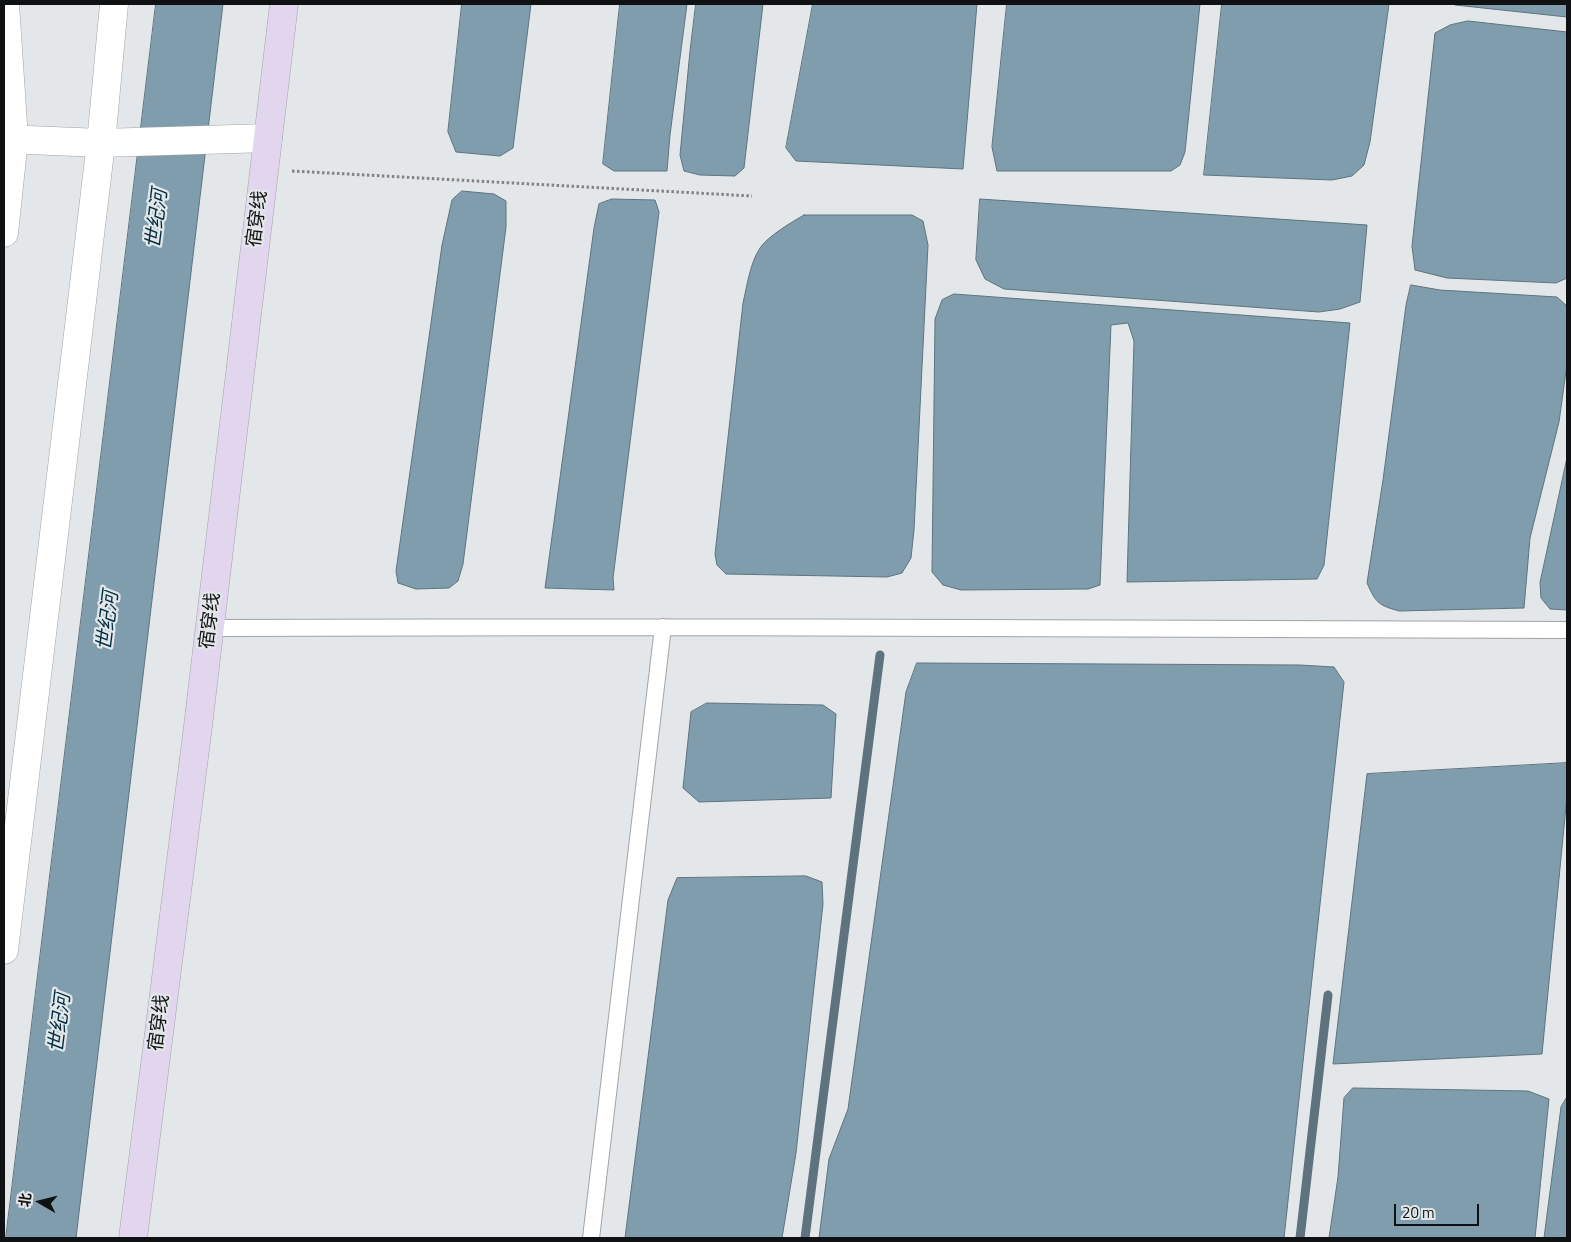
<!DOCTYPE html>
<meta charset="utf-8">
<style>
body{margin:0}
#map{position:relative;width:1571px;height:1242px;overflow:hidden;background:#e4e7ea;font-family:"Titillium Web","Noto Sans SC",sans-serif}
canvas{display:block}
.frame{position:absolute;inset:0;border:5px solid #101112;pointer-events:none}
.north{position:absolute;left:15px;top:1177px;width:50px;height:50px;-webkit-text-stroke:4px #e4e7ea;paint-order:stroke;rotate:278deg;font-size:14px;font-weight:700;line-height:20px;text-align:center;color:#101112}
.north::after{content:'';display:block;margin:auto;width:18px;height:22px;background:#101112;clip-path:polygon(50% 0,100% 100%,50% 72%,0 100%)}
.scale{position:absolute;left:1394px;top:1204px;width:85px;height:22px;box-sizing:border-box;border:2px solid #101112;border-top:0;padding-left:6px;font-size:15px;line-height:18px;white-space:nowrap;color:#101112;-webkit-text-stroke:4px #e4e7ea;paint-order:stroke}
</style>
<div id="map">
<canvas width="1571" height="1242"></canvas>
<div class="frame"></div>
<div class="north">北</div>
<div class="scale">20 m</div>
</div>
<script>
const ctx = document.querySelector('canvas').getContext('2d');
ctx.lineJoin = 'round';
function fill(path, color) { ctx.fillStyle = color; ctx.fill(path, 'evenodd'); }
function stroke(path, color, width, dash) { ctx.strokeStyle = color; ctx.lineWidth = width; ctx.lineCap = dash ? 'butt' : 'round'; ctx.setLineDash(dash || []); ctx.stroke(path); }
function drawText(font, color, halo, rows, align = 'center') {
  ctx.font = font + ' "Titillium Web","Noto Sans SC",sans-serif'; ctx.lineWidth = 4.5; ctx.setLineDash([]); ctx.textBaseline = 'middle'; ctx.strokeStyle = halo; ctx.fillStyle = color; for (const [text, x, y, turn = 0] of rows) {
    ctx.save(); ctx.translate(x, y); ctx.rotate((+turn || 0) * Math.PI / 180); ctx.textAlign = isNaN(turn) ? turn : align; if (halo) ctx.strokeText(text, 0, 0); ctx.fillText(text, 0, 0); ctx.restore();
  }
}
const water = new Path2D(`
 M156 4H223L76 1238H6Z
 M462 4H531L513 148 500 156 456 152 448 132Z
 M620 4H687L670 135 667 171H614L603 164Z
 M696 4H763L744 168 735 176 700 175 684 171 680 155 690 51Z
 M813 4H977L963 169 796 161 786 148Z
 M1007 4H1200L1185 152 1180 165 1171 171H997L992 147Z
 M1222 4H1389L1370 142 1364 165 1352 176 1332 180 1204 175Z
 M1455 4H1567V17L1455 5Z
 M1468 21 1567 32V278L1556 283 1447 278 1415 270 1412 246 1435 33 1450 25Z
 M462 191 494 194 506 201V227L463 564 458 581 449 588 416 589 398 583 396 571 442 245 452 200Z
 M612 199 655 200 659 212 613 578 614 590 545 588 594 228 599 204Z
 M980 199 1367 225 1360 302 1340 309 1319 312 1004 289 985 279 976 260Z
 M804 215H912L923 221 928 245 914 530 911 558 902 573 887 577 726 574 717 565 715 554 743 303C747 286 750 263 760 248 768 236 792 222 804 215Z
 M1411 285 1440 290 1557 297 1567 306V364L1559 422 1530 538 1524 608 1399 611C1378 605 1376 603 1367 583L1383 480 1406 305Z
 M954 294 1350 323 1324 565 1317 579 1127 582 1134 341 1128 323 1111 325 1100 585 1088 589 961 590 943 585 932 572 935 319 942 300Z
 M1567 458V610L1550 609 1541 598 1540 583Z
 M917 663 1300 665 1334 667 1344 682 1284 1238H819L829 1159 848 1109 906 692Z
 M707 703 823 705 836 714 831 798 699 802 683 788 691 712Z
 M1567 763V796L1542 1054 1333 1064 1367 774Z
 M806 876 822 882 823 904 796 1153 782 1238H625L668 900 677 878Z
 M1353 1088 1528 1091 1549 1099 1535 1238H1329L1338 1177 1344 1098Z
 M1567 1097V1238H1544L1561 1107Z`);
fill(water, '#7f9dad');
stroke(water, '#5e737e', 1);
stroke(new Path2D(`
 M805 1238 880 655
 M1300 1238 1328 995`), '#5e737e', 9);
const lane = new Path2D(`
 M210 628 663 627 1567 630
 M591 1238 663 627`);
const street = new Path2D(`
 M4 139 101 143 268 138
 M4 233 14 139 5 4
 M4 950 101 143 114 4`);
const secondary = new Path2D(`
 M133 1238 198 726 284 4`);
stroke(lane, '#a1a3a6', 18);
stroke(street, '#a1a3a6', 29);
stroke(secondary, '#a1a3a6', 29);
stroke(new Path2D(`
 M292 171 752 196`), '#818385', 3, [2.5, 2.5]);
stroke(lane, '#fff', 16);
stroke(street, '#fff', 28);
stroke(secondary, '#e1d6ee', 28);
drawText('19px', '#101112', '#e4e7ea', [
 ["宿穿线",258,219,-83],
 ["宿穿线",211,621,-83],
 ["宿穿线",160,1023,-83]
]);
drawText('italic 20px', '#023042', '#e4e7ea', [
 ["世纪河",158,219,-83],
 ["世纪河",109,621,-83],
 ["世纪河",61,1023,-83]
]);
</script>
